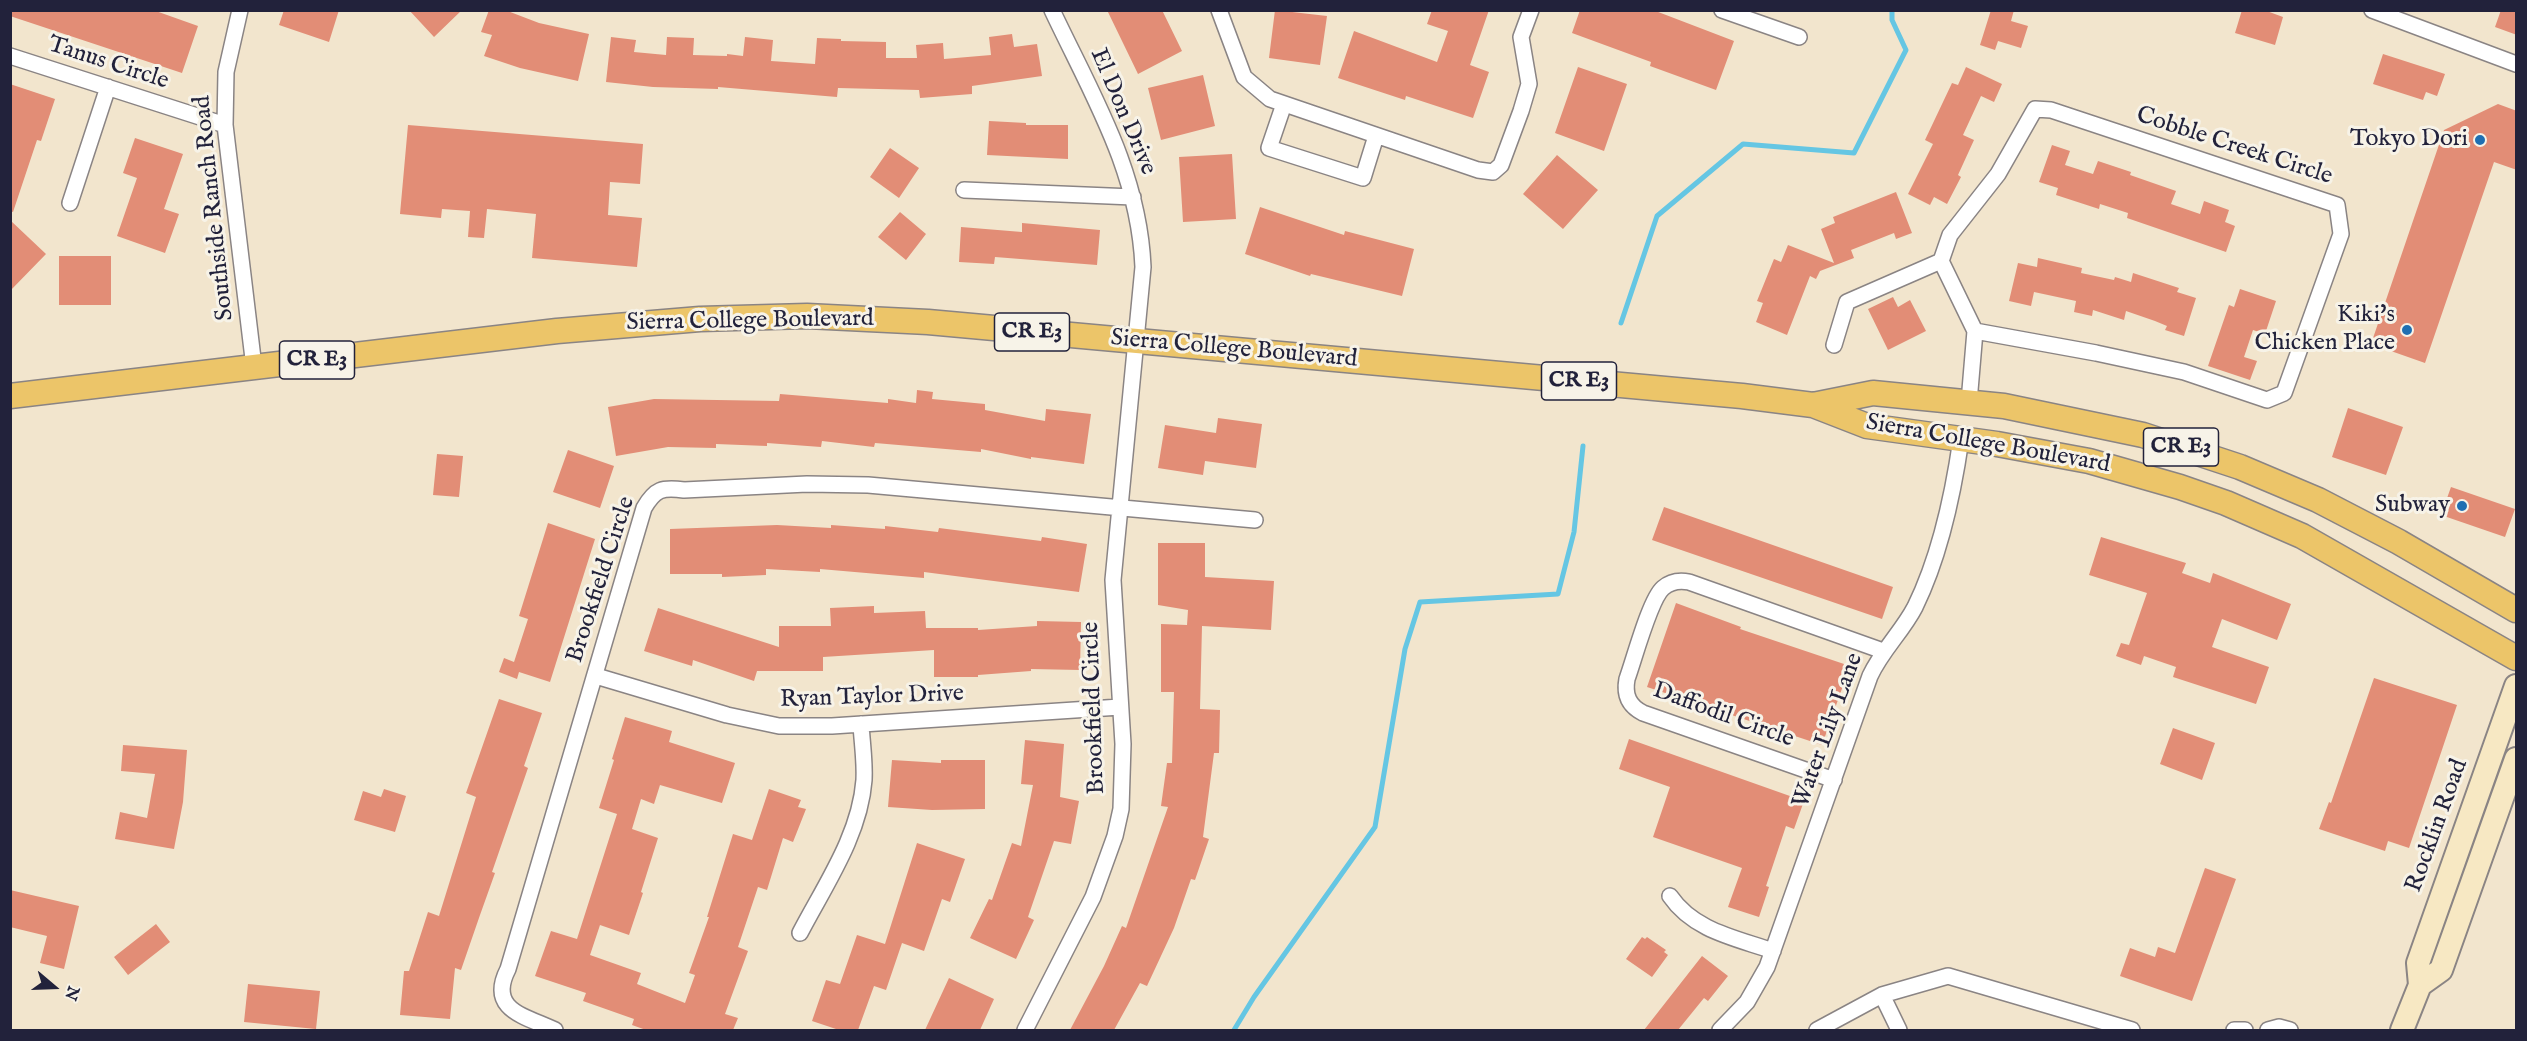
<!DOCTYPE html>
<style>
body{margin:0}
#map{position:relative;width:2527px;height:1041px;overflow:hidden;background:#f2e5cd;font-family:"IM FELL English",serif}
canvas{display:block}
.frame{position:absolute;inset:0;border:12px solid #22223b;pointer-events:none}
.north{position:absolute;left:24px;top:957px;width:60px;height:60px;-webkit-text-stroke:4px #f7f3e8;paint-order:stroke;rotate:109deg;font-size:16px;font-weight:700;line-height:24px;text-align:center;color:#22223b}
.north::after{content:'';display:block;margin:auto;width:21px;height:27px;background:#22223b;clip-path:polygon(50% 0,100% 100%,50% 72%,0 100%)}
</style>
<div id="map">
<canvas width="2527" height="1041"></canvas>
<div class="frame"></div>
<div class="north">N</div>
</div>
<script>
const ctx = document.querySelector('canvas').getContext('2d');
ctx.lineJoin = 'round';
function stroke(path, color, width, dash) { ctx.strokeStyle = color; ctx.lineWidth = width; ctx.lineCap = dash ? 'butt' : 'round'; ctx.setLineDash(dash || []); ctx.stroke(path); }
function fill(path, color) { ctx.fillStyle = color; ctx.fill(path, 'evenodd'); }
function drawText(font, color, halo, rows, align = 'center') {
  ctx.font = font + ' "IM FELL English",serif'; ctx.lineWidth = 6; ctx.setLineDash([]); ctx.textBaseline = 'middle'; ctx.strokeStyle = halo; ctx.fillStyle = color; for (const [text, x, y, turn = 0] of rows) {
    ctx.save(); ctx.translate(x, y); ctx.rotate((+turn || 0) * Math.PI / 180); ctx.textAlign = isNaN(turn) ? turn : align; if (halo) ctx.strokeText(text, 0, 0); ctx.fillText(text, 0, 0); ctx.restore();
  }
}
stroke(new Path2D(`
 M1621 323 1657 216 1743 144 1854 153 1906 50 1892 20V10
 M1234 1030 1254 997 1375 827 1405 649 1420 602 1558 594 1574 532 1583 446`), '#65c6e3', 5);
fill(new Path2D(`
 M10 10H153L198 26 182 73 10 16Z
 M284 10H339L329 42 279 25Z
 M409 10H462L434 37Z
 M489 10H505L539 23 589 34 578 81 520 68 484 56 492 35 481 32Z
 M1107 10H1162L1182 51 1138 74Z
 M1275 10 1327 16 1320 65 1269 58Z
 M1432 10H1489L1470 65 1489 72 1473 118 1406 96 1405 100 1338 78 1354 31 1437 62 1448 31 1427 24Z
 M1580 10H1653L1734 41 1716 90 1650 66 1651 62 1572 33Z
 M1991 10H2014L2011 21 2028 26 2021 48 1998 41 1995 50 1980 45Z
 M2242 10H2264L2283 17 2275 45 2235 33Z
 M2501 10H2517V35L2495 27Z
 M1012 34 1014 47 1037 44 1042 76 972 86V94L920 98 919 90 838 88 837 97 718 87V89L653 87 606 82 611 37 636 40 634 52 666 55 667 37 694 38 693 55 727 56V54L743 56 745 37 773 40 771 61 815 64 817 38 841 39V41L886 42V58H917L916 45 943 43 944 59 991 55 989 37Z
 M2383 54 2445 74 2437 96 2426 92 2423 100 2373 84Z
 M1578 67 1627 84 1604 151 1555 133Z
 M1966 67 2002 84 1994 102 1981 96 1963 135 1974 140 1958 175 1961 177 1947 204 1934 197 1930 205 1908 194 1933 144 1925 140 1952 83 1958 85Z
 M1203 75 1215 126 1161 140 1148 88Z
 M10 84 55 99 41 141 37 140 13 212 10 211Z
 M2498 104 2517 111V170L2494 162 2425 363 2371 344 2444 130Z
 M989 121 1026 123V125H1068V159L987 155Z
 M408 125 643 144 640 184 610 182 608 215 642 218 637 267 532 258 536 214 487 209 484 238 468 237 470 211 442 209 441 218 400 214Z
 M135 138 183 154 164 209 179 214 165 253 117 236 137 178 123 173Z
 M2052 145 2070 151 2065 165 2093 174 2098 161 2131 172 2130 175 2176 191 2171 204 2200 214 2204 201 2229 210 2225 222 2235 226 2226 252 2127 218 2128 213 2100 204 2099 209 2056 195 2058 188 2039 182Z
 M890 148 919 168 899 198 870 177Z
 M1232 154 1236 219 1183 222 1179 157Z
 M1557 155 1598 190 1563 229 1523 194Z
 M1896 192 1912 233 1896 239 1894 233 1851 250 1854 258 1820 271 1816 279 1810 276 1787 335 1756 322 1763 303 1757 301 1774 259 1781 262 1788 245 1834 263 1821 229 1835 223 1833 217Z
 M1260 207 1344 235 1345 231 1414 249 1402 296 1311 274 1310 276 1245 254Z
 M900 212 926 234 906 260 878 237Z
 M10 220 46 254 10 291Z
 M1022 223 1100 230 1097 265 995 257 994 264 959 262 961 227 1022 232Z
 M59 256H111V305H59Z
 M2038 258 2082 268 2081 273 2114 280 2115 277 2131 282 2133 273 2179 288 2177 292 2196 298 2184 336 2165 330 2167 326 2155 321 2126 311 2124 320 2093 310 2092 316 2074 312 2076 301 2034 292 2031 306 2009 301 2018 263 2037 267Z
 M2240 289 2276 301 2265 334 2253 330 2244 357 2257 361 2250 380 2208 366 2229 305 2234 307Z
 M1893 297 1898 307 1910 300 1926 331 1888 350 1868 309Z
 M917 390 933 392 932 399 985 404V410L1045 421 1046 409 1091 414 1084 464 1031 457V459L981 449V452L875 443 874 447 822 441 821 447 767 443V446L716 444V448L668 447 616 456 608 407 654 399 779 401 780 394 888 403V399L916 403Z
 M2348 408 2403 427 2386 475 2332 457Z
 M1218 418 1262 424 1256 468 1205 461 1203 475 1158 468 1165 425 1216 433Z
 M568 450 614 466 600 508 553 492Z
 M437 454 463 456 459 497 433 495Z
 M2451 487 2515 509 2505 537 2441 515Z
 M1664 507 1893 587 1882 619 1652 540Z
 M548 523 595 539 550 682 519 672 517 679 499 672 504 658 514 662 528 619 519 616Z
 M777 525 831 528V525L885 529V526L938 532 939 528 1041 541 1042 537 1087 544 1079 592 924 572V578L820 569V572L766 569V575L722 577V574H670V529Z
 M2101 537 2186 563 2182 573 2210 583 2213 573 2291 604 2277 640 2222 619 2212 647 2269 667 2256 704 2173 677 2176 667 2144 656 2141 665 2116 656 2121 643 2129 645 2147 593 2089 575Z
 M1158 543H1205V577L1274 581 1271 630 1202 626 1200 709 1220 710 1219 753H1214L1203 837 1209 839 1195 880 1191 879 1174 928 1147 986 1140 983 1114 1030H1070L1104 966 1122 926 1126 928 1168 807 1161 806 1167 763H1172L1174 692H1161V624L1187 625 1188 610 1158 605Z
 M1676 603 1741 627 1740 629 1850 666 1822 745 1647 687Z
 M874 606V613L925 611 926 628H978V630L1037 626V621L1081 622 1080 670 1031 669V671L978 675V677H934V650L823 657V671H757L754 681 693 660 692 666 644 651 658 608 779 647V626H831L830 608Z
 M2374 678 2457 705 2409 848 2388 841 2385 851 2319 829 2329 802 2331 803Z
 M499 699 542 713 524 766 528 768 492 872 495 873 480 915 461 970 455 968 450 1019 400 1015 404 971H409L428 912 439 916 476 797 466 793Z
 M625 717 672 731 669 742 735 763 722 803 660 785 654 804 641 799 632 829 658 838 641 892 643 893 629 935 600 925 590 955 641 973 637 984 685 1003 695 975 689 973 709 917H707L733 834 752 840 769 789 801 800 798 807 806 809 793 842 783 838 767 890 758 887 738 947 748 951 725 1014 738 1018 733 1030H646L632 1025 634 1019 583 1001 586 993 535 976 551 931 577 939 617 814 599 808 614 760 612 759Z
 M2173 728 2215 743 2202 780 2160 764Z
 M1629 739 1804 801 1794 829 1786 826 1766 886 1769 887 1759 917 1728 907 1742 868 1653 837 1670 787 1619 769Z
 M1025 740 1064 744 1060 797 1079 801 1071 844 1054 841 1028 917 1034 920 1016 959 970 938 989 899 992 900 1012 843 1021 846 1033 785 1021 784Z
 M123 745 187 750 183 802 174 849 115 839 120 812 147 818 155 774 121 771Z
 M892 760 941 763V760H985V809L932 810 888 807Z
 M384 789 406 796 395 832 354 820 363 791 381 797Z
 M917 843 965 859 950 902 942 899 924 951 902 943 886 990 874 986 858 1030H839L812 1021 826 980 840 984 857 935 885 944Z
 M2205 868 2236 879 2192 1001 2120 976 2130 948 2155 957 2158 947 2175 953Z
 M10 890 79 906 64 969 40 963 47 936 10 927Z
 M156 924 170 942 128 975 114 957Z
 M1642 937 1645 939 1647 937 1666 950 1664 952 1668 955 1652 977 1626 959Z
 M1702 956 1728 976 1708 1001 1704 998 1678 1030H1644Z
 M949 978 994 999 980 1030H925Z
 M248 984 320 991 316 1029 244 1022Z`), '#e28d76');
const street = new Path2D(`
 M240 10 226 72 225 125 254 367
 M1219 10 1244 77 1270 99 1478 170 1493 172 1501 165 1521 111 1529 84 1521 37 1531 10
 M1722 10 1799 37
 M2372 10 2516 64
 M10 56 225 125
 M1284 104 1269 148 1363 178 1376 136
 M964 190 1133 197
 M70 203 108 87
 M1834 345 1847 302 1941 261
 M1969 402 1975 331 1941 261 1950 235 1998 174 2035 109 2051 110 2337 205 2341 234 2284 393 2267 400 2184 372 2096 353 1975 331
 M596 676 727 715 779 726H832L1120 707
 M1834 780 1643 713C1629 706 1624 695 1627 679 1634 660 1650 599 1663 588 1671 581 1679 580 1689 582L1883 651
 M1670 896C1694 931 1736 938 1773 951
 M800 933C825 885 860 835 864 780 865 761 862 743 861 724
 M1882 995 1899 1030
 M555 1030C525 1016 487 1010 508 969L644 508C655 489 662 487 684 490L807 484 868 485 1255 520
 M1025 1030 1093 897 1115 836 1121 809 1123 744 1113 580 1143 267C1139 171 1092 95 1052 10
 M1720 1030 1747 1002 1767 967 1870 676C1882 650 1902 632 1915 607 1940 556 1953 495 1961 439
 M1817 1030 1882 995 1948 976 2132 1030
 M2234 1030H2245
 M2268 1030 2279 1027 2290 1030`);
const secondary = new Path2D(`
 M2420 985 2441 970 2516 759
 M2402 1030 2420 985 2418 963 2516 686`);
const primary = new Path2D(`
 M10 396 557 331 700 319 807 316 928 322 1742 396 1813 405 1867 426 1997 444 2089 461 2180 487 2226 503 2302 536 2516 658
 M1813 405 1873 393 2004 406 2143 435 2240 467 2318 500 2399 542 2516 610`);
stroke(street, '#8a8484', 18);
stroke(secondary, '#8a8484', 26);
stroke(primary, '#8a8484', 27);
stroke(street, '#fff', 15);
stroke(secondary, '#f7e8c3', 22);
stroke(primary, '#ecc569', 24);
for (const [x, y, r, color] of [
 [2480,140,6,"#1f6fb2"],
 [2407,330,6,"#1f6fb2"],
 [2462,506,6,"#1f6fb2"]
]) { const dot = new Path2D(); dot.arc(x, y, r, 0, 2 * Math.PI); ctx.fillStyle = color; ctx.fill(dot); stroke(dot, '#f7f3e8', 2); }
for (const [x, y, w] of [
 [1032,332,75],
 [317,360,75],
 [1579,381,75],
 [2181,447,75]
]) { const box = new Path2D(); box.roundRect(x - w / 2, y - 19, w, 38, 4.5); ctx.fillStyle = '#f7f3e8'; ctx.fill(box); stroke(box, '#22223b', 1.5); }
drawText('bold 22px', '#22223b', null, [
 ["CR E3",1032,332],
 ["CR E3",317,360],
 ["CR E3",1579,381],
 ["CR E3",2181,447]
]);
drawText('24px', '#22223b', '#f7f3e8', [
 ["Tanus Circle",108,64,18],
 ["El Don Drive",1122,112,67],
 ["Cobble Creek Circle",2234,147,18],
 ["Southside Ranch Road",215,208,-96],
 ["Sierra College Boulevard",750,322,-1],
 ["Sierra College Boulevard",1234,350,5],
 ["Sierra College Boulevard",1988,445,10],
 ["Brookfield Circle",602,580,-72],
 ["Ryan Taylor Drive",872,698,-2],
 ["Brookfield Circle",1095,708,-92],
 ["Daffodil Circle",1723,716,20],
 ["Water Lily Lane",1829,731,-70],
 ["Rocklin Road",2438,826,-70]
]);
drawText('24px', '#22223b', '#f7f3e8', [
 ["Tokyo Dori",2468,140],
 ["Kiki's",2395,316],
 ["Chicken Place",2395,344],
 ["Subway",2450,506]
], 'right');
</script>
